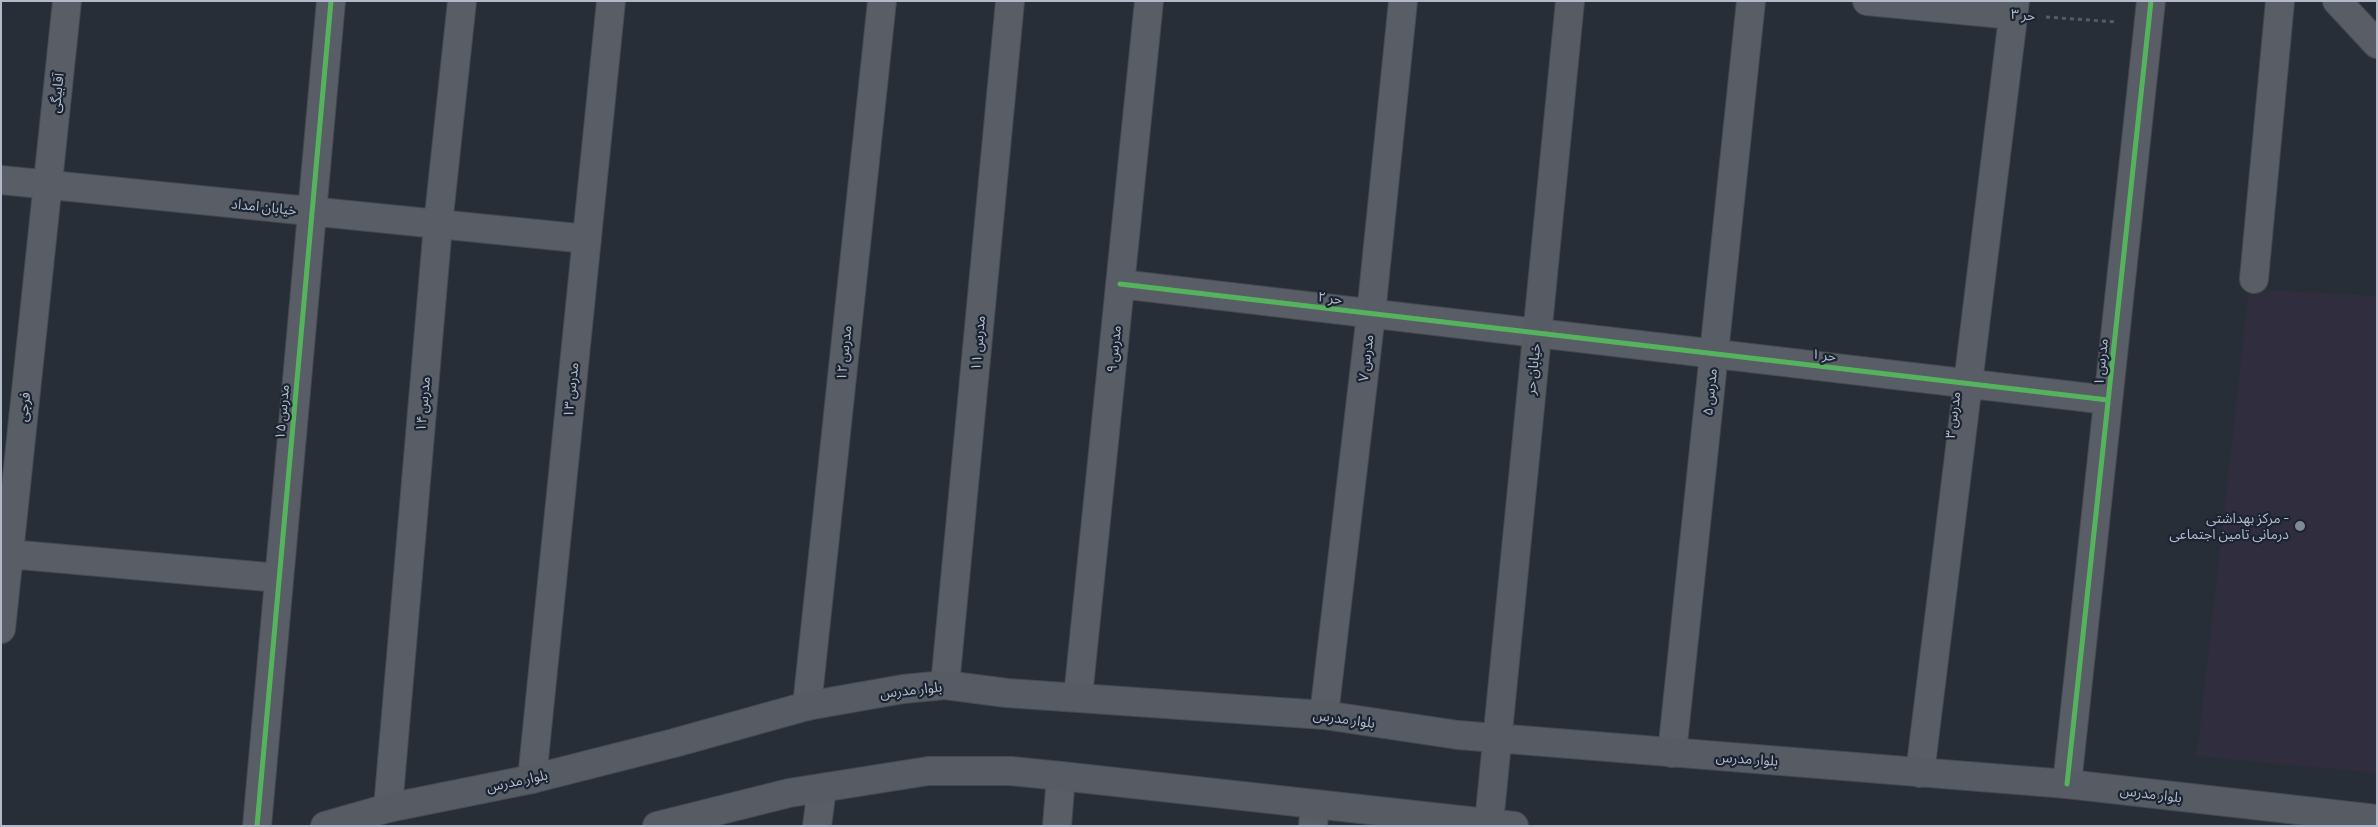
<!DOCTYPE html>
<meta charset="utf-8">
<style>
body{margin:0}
#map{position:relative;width:2378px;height:827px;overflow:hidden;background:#282e38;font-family:Barlow,sans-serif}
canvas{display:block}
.frame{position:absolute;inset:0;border:2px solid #b2bac9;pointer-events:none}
</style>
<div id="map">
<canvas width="2378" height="827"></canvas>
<div class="frame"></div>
</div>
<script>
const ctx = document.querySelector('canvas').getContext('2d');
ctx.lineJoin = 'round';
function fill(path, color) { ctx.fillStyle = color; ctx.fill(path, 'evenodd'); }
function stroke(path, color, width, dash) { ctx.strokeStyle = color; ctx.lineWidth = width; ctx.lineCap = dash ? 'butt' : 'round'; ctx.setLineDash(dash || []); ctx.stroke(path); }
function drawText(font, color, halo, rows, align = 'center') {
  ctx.font = font + ' Barlow,"Noto Sans Arabic",sans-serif'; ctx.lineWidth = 4.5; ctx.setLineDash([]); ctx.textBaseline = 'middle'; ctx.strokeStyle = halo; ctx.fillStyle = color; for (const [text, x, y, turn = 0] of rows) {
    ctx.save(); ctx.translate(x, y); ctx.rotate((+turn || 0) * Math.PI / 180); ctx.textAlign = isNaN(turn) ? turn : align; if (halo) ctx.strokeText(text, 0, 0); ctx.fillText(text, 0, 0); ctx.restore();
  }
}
fill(new Path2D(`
 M2249 289 2377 296V773L2197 756Z`), '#302e3e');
const street = new Path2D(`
 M1867 1 2013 15
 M2337 1 2377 44
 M1 180 587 239
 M2254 279 2280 1
 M1120 284 2108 400
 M9 554 279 578
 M1 629 67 1
 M945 685 1010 1
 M1078 697 1149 1
 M807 706 882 1
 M1324 715 1371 314 1403 1
 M1672 753 1751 1
 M1920 773 2015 1
 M532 779 611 1
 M2067 784 2151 1
 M388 808 438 225 462 1
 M257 826 331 1
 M817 826 822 788
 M1057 826 1061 776
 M1313 826 1315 805`);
const secondary = new Path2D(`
 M1489 823 1570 1
 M325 826 388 808 532 779 674 743 807 706 903 689 945 685 1007 693 1324 715 1458 735 2067 784 2377 819
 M657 826 789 793 928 771H1011L1061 776 1514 826`);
stroke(street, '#454950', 30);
stroke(secondary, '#454950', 30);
stroke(new Path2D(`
 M2046 17 2117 22`), '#565c63', 3, [4, 4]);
stroke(street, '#595d65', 28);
stroke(secondary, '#575c64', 28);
stroke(new Path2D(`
 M1120 284 2108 400
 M2067 784 2151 1
 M257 826 331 1`), '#56b35d', 5);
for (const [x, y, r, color] of [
 [2300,526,6,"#828996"]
]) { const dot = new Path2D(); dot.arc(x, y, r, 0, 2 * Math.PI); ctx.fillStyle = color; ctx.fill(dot); stroke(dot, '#1b2433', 2); }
drawText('14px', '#b2bac9', '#1b2433', [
 ["حر ۳",2023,15,4],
 ["آقابیگی",57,93,-84],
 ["خیابان امداد",264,207,6],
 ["حر ۲",1330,298,7],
 ["مدرس ۱۱",978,343,-85],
 ["مدرس ۹",1114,349,-84],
 ["مدرس ۱۲",844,353,-84],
 ["حر ۱",1824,355,7],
 ["مدرس ۷",1366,358,-83],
 ["مدرس ۱",2101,362,-84],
 ["خیابان حر",1533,369,-84],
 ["مدرس ۱۳",571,390,-84],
 ["مدرس ۵",1710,392,-84],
 ["مدرس ۱۴",423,404,-85],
 ["فرجی",24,407,-84],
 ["مدرس ۱۵",282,412,-85],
 ["مدرس ۳",1953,415,-83],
 ["بلوار مدرس",911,690,-6],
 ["بلوار مدرس",1344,719,8],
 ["بلوار مدرس",1747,759,4],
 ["بلوار مدرس",517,781,-12],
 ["بلوار مدرس",2151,794,7]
]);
drawText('14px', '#b2bac9', '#1b2433', [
 ["مرکز بهداشتی -",2289,518],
 ["درمانی تامین اجتماعی",2289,534]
], 'right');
</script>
